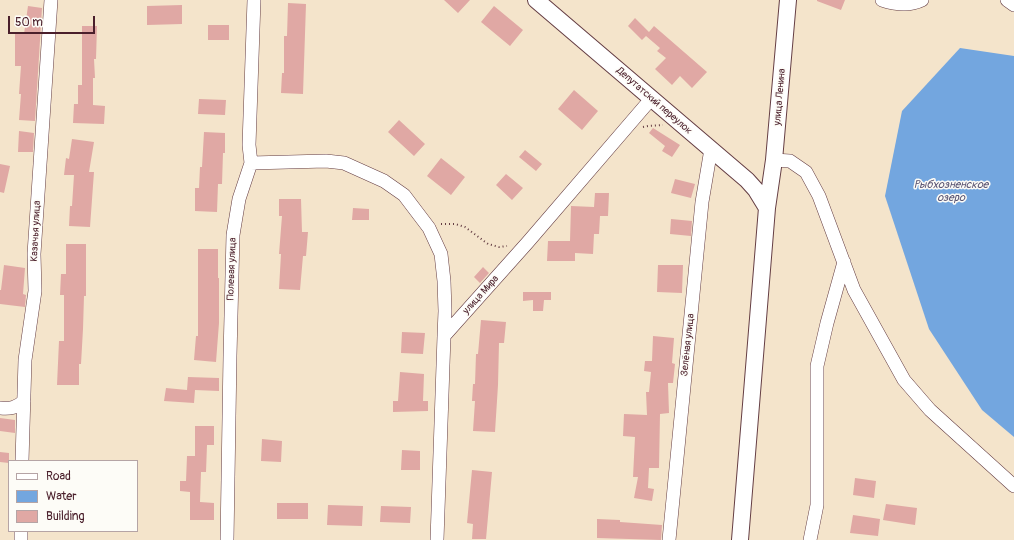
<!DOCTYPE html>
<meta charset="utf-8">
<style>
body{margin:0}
#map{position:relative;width:1014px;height:540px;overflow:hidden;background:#f4e4cb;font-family:Pangolin,sans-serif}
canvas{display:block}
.legend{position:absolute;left:8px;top:460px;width:130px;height:72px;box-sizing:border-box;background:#fdfcf7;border:1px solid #b5a4a5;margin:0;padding:5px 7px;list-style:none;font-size:12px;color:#4a1f2b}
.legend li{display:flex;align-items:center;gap:8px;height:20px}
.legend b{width:20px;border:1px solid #b5a4a5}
.scale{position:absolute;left:8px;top:16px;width:87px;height:18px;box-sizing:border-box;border:2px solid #4a1f2b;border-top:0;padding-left:5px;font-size:12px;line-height:14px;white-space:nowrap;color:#4a1f2b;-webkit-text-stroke:3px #fdfcf7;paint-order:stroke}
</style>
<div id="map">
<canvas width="1014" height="540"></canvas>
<ul class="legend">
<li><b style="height:5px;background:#fff"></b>Road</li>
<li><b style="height:11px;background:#73a6df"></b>Water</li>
<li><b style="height:11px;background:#e0a8a4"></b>Building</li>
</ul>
<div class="scale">50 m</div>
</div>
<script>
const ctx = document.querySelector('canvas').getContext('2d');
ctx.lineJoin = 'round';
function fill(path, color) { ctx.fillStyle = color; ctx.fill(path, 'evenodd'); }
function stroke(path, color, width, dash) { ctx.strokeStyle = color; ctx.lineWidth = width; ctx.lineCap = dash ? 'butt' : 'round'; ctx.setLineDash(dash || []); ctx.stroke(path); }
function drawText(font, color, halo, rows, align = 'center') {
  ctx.font = font + ' Pangolin,sans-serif'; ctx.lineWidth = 3; ctx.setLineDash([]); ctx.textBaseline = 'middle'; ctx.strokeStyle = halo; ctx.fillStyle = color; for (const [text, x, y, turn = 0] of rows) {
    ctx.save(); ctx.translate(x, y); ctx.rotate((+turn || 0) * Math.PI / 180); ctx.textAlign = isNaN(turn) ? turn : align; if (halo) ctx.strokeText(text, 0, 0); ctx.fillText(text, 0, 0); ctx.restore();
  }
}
fill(new Path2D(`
 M960 48 1014 56V437L982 410 929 329 885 196 902 111Z`), '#73a6df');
fill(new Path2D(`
 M444 0H470L458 13Z
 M817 0H845L841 10 817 1Z
 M288 3 306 4 303 94 281 93 282 73H284V36H287Z
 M182 5V24L147 25V6Z
 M28 6 42 8 35 121 19 120 21 94H19L21 66H15V34H24Z
 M494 6 523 30 510 46 481 22Z
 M635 18 649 32 654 26 707 72 692 88 680 76 672 85 655 69 666 58 657 51 660 48 646 36 642 40 628 26Z
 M208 25H229V40H208Z
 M82 26H97L96 59H94L95 78H93V105L105 106 104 124 73 123 74 104H78V85H82Z
 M574 90 598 111 582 130 558 109Z
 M199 99 226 100 225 115 198 114Z
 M399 120 425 144 414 156 388 132Z
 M653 128 680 145 672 157 662 151 665 146 649 133Z
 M19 131 34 133 33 152H18Z
 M204 132 225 133V153H223L222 184H218L217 212 195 211V188H199L200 167H202Z
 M72 139 94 142 89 172H94L90 227 69 226 70 206H72L74 175H64L66 158 69 159Z
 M525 150 542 164 536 171 519 157Z
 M441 158 465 177 451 195 427 176Z
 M0 164 10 166 4 193 0 192Z
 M506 174 523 188 512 200 496 185Z
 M675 179 695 184 691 198 671 193Z
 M595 193H609L608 216H600L599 234H594L593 254 575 253V261H547L548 241H570L571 206 594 207Z
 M279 199H301L302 232H308L306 256H303L300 290 279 289 281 254H279L282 216H279Z
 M353 208 369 209V220H352Z
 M671 219 692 221 691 236 670 234Z
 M66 244H86V296H84L83 329 81 364H79V385H57L59 341H64V295H60L61 274H66Z
 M198 249H218V278H219V323L216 362 194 360 196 336H198Z
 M4 265 25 268 23 294 26 295 25 307 0 304V290H1Z
 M658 265H683L682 293 657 292Z
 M483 267 489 273 480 283 474 277Z
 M523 292H551V300H544L543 311H533V300L523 301Z
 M481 320 506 322 504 343H499L498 385 495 432 473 431 475 401H472L473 384H475L476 354H478Z
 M402 332 425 333 423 354 401 353Z
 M653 336 674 338 672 363 675 364 673 383H668L669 413 660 414 659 468H649L648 488 654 489 652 501 634 498 638 477H633L635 437 623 436 624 414 647 415 646 392H649L651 372 644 371 645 361H652Z
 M400 372 424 374 423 401H428V411L393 412V401H398Z
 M188 377 219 378V391L195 390 194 403 164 401 166 388 187 390Z
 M0 418 15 420V433L0 431Z
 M195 426H214V445H207L206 472H201L200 502 214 503V520H190V492L180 491V481H186L187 456H195Z
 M262 439 282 441 281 462 261 461Z
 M402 450 420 451V470H401Z
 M0 452 9 453V463L0 462Z
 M472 470 492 472 486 539H472L473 524 467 523Z
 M855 478 876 481 874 498 853 495Z
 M277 503H308V519H277Z
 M886 504 917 508 915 525 883 520Z
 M328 505 363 506 362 526 327 525Z
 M381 506 411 507 410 523 380 522Z
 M853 515 880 519 878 536 850 533Z
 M597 519 620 520V522L662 525 661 540 597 538Z`), '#e0a8a4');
const minor = new Path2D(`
 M882 0C894 4 910 6 922 0
 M1007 0 1014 5
 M774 160 790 161 806 172 819 196 854 290 904 380 930 410 1014 486
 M251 163 326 161 344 163 384 181 404 195 429 228 441 254 444 281 445 311 444 336
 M0 408C10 409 16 408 24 401
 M22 461 25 360 35 291 34 254 51 0
 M21 540V531
 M227 540 230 356 233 235 239 199 251 163 249 145 254 0
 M437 540 444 336 528 242 651 99
 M669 540 702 202 711 149
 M810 540 817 505V366L827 323 844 262`);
const tertiary = new Path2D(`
 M536 0 747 180 756 190 767 208
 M740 540 767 208 774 160 788 0`);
stroke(minor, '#643d43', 14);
stroke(tertiary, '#643d43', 18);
stroke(new Path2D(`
 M643 127 648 126 663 125
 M441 224H455L465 227 488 244 499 247 507 246`), '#643d43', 2, [1, 3]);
stroke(minor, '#fff', 13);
stroke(tertiary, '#fff', 16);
drawText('10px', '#4a1f2b', '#fdfcf7', [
 ["улица Ленина",780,97,-85],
 ["Депутатский переулок",654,101,41],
 ["Казачья улица",36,231,-87],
 ["Полевая улица",232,269,-88],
 ["улица Мира",481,295,-48],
 ["Зелёная улица",688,345,-84]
]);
drawText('italic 11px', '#5a5573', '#fdfcf7', [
 ["Рыбхозненское",951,185],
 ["озеро",951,198]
]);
</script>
